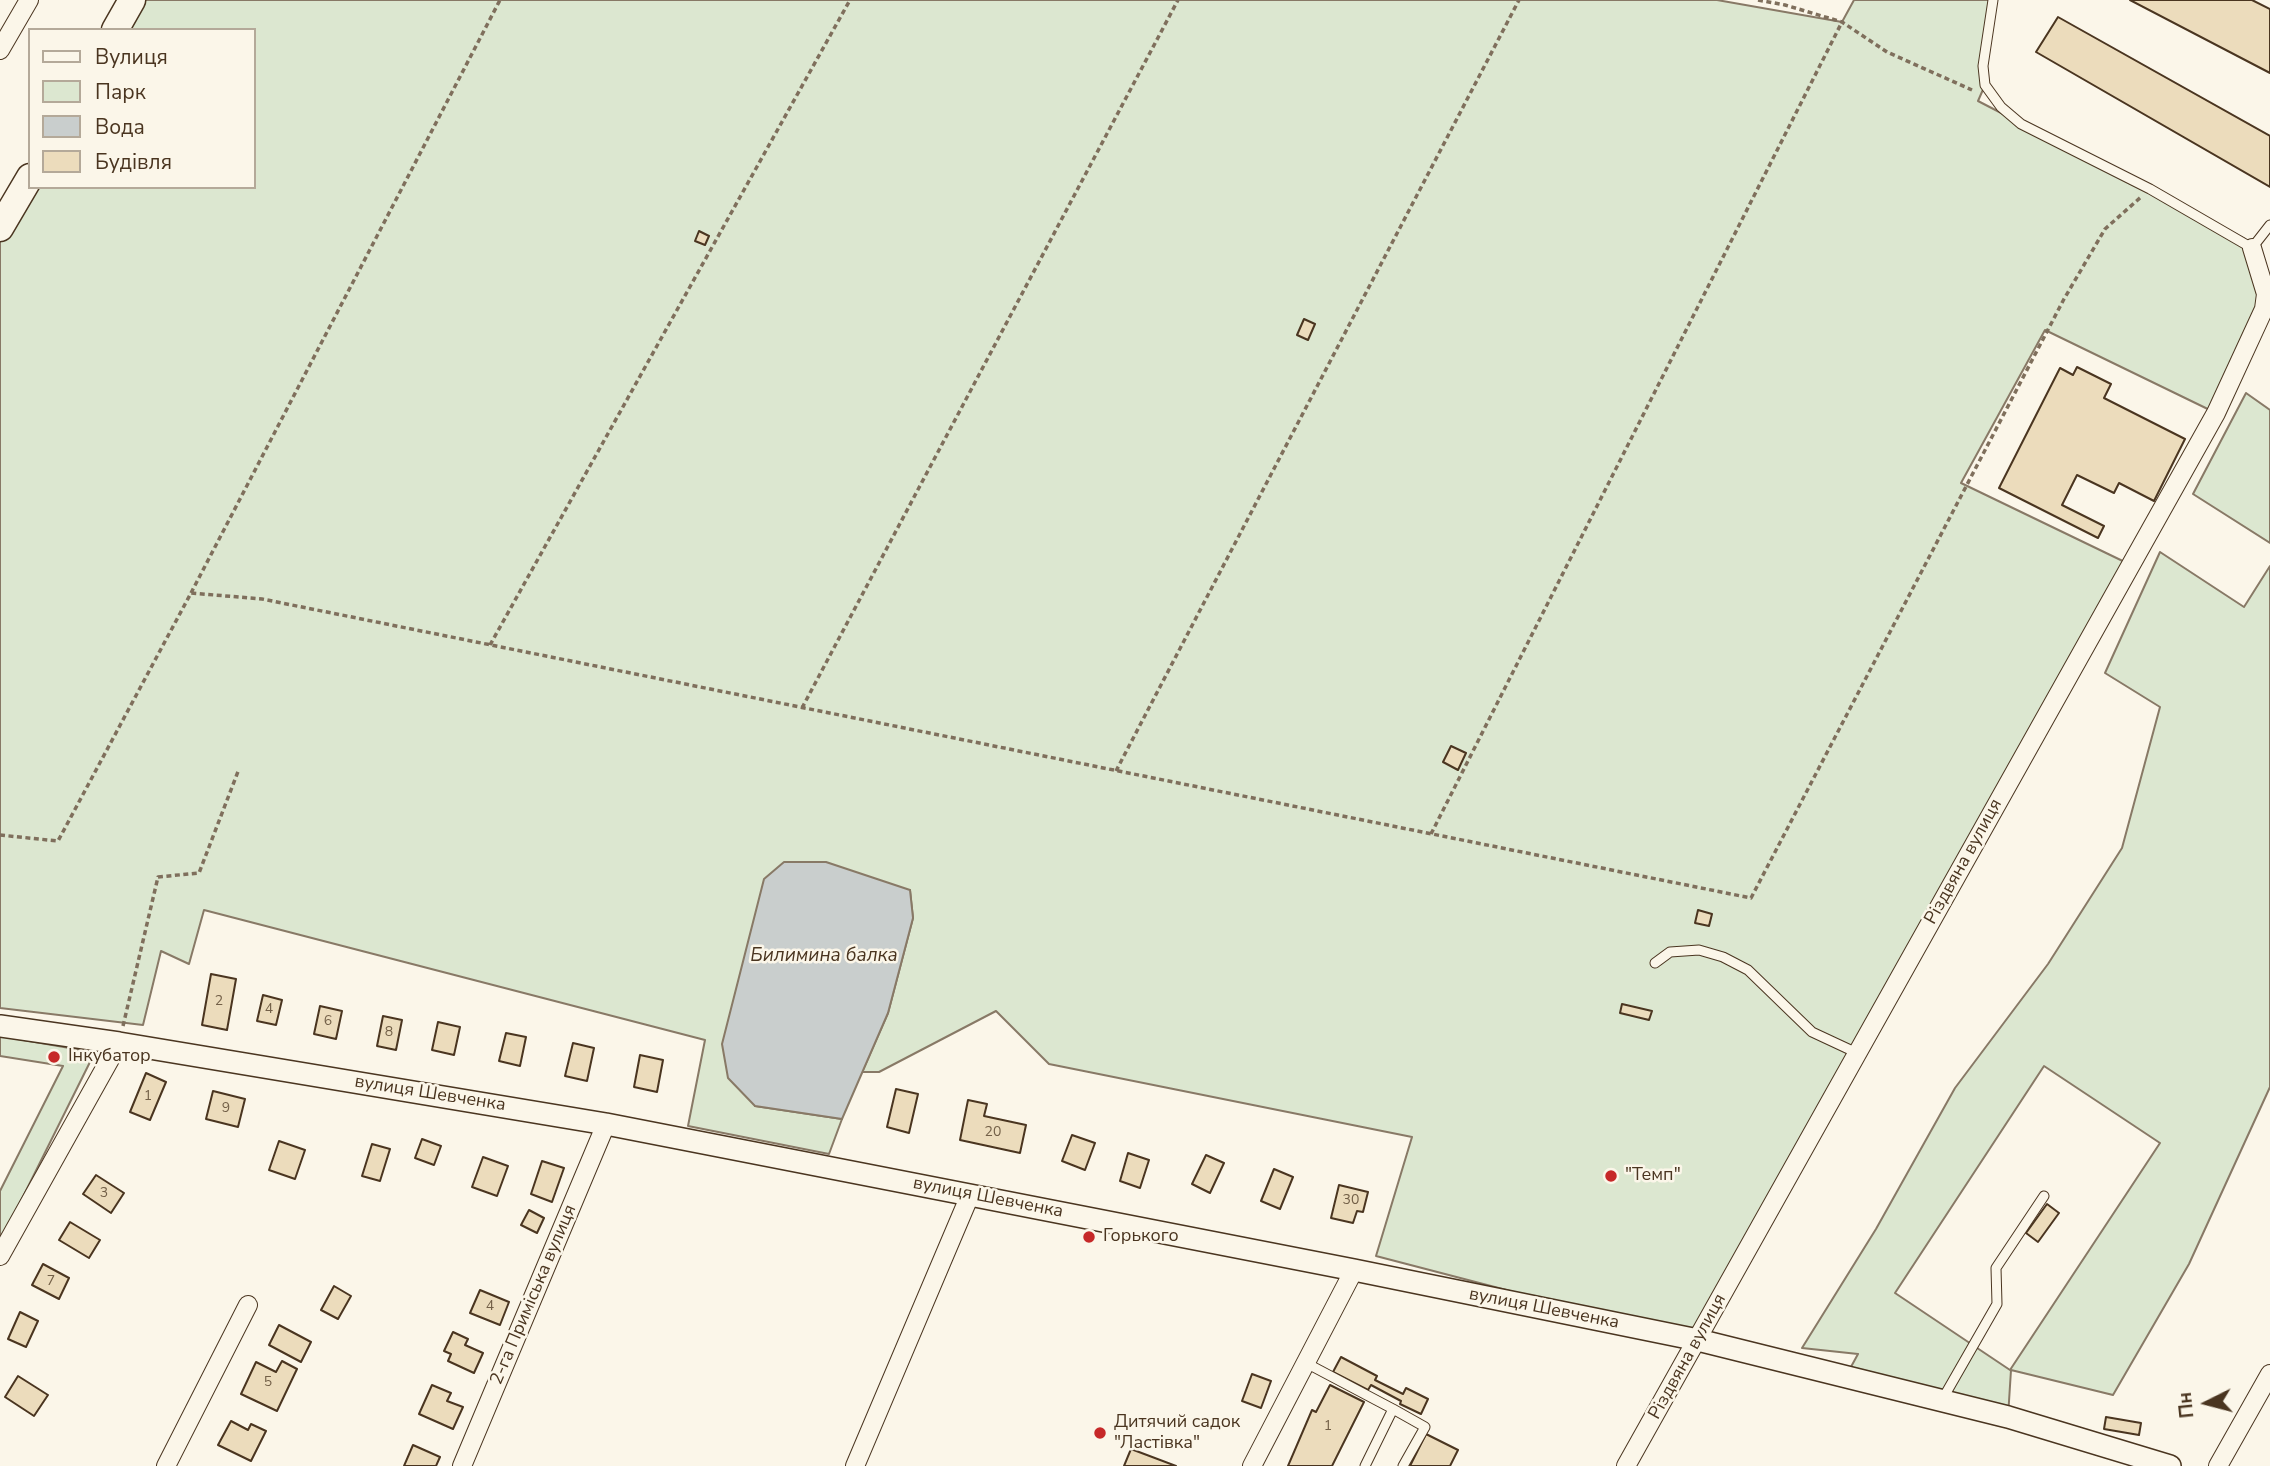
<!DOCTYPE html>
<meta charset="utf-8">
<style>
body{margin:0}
#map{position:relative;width:2270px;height:1466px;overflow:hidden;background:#fbf6e9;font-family:"Nunito Sans",sans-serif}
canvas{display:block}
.legend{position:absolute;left:28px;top:28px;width:228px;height:161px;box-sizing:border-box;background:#fbf6e9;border:2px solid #b4a999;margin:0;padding:9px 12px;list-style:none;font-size:21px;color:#4a3520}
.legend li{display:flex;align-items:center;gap:14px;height:35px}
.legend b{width:35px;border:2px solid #b4a999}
.north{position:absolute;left:2172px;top:1368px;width:70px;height:70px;-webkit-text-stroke:5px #fbf6e9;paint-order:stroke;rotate:264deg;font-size:19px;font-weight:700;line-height:28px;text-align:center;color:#4a3520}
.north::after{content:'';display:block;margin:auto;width:24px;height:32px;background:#4a3520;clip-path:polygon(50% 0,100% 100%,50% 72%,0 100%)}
</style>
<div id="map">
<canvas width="2270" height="1466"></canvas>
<ul class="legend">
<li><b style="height:9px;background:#fbf6e9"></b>Вулиця</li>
<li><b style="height:19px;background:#dce7d0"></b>Парк</li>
<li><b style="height:19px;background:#c9cecd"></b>Вода</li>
<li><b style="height:19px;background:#ecdcbc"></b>Будівля</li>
</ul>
<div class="north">Пн</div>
</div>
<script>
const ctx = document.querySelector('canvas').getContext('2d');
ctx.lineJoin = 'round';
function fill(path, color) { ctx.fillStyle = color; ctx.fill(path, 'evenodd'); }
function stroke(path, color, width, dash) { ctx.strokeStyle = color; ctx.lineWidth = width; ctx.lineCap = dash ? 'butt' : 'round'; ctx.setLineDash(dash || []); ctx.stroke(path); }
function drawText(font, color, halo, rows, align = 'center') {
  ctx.font = font + ' "Nunito Sans",sans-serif'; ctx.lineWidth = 5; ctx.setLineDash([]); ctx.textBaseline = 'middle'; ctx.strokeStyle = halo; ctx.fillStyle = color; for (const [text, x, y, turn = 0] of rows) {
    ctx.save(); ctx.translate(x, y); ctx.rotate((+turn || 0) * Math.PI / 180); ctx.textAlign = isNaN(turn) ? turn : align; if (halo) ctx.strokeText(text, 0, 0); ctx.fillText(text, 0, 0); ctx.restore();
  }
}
const green = new Path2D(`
 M132 0H1717L1842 22 1854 0H1993L1985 85 1978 101 2245 239 2266 294 2216 413 2045 330 1961 483 2131 565 1698 1340 1376 1256 1412 1137 1049 1064 996 1011 879 1072H862L888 1013 913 918 910 890 755 1106 842 1119 829 1154 688 1126 705 1040 204 910 189 964 161 951 143 1025 0 1008V228L30 187H254V30H115Z
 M2246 393 2270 410V543L2193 494Z
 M2160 552 2244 607 2270 566V1087L2189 1264 2113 1395 2011 1370 2008 1417 1846 1376 1858 1354 1802 1348 1876 1229 1955 1088 2048 964 2122 848 2160 707 2105 673ZM2044 1066 2160 1143 2010 1370 1895 1293Z
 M0 1036 81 1050 93 1056 0 1243V1191L63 1066 0 1056Z`);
fill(green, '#dce7d0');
stroke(green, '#887966', 2);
const water = new Path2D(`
 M784 862H826L910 890 913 918 888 1013 842 1119 755 1106 728 1078 722 1044 764 879Z`);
fill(water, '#c9cecd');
stroke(water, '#887966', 2);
const building = new Path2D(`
 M2130 0H2252L2270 9V73Z
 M2058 17 2270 136V187L2036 52Z
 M699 231 709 236 705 245 695 241Z
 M1304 319 1315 324 1308 340 1297 335Z
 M2077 367 2111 384 2104 398 2185 439 2154 501 2119 483 2114 493 2077 475 2062 505 2104 526 2098 538 1999 488 2060 368 2073 375Z
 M1451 746 1466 753 1458 770 1443 762Z
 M1698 910 1712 914 1709 926 1695 923Z
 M211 974 236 979 227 1030 202 1025Z
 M263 995 282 1000 276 1025 257 1021Z
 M1622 1004 1652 1011 1649 1020 1620 1013Z
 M320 1006 342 1011 336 1039 314 1034Z
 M383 1016 402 1020 396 1050 377 1046Z
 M438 1022 460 1027 454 1055 432 1050Z
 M506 1033 526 1037 520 1066 499 1061Z
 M573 1043 594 1048 587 1081 565 1076Z
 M640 1055 663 1060 657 1092 634 1087Z
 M146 1073 166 1082 150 1120 130 1112Z
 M896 1089 918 1094 909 1133 887 1127Z
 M213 1091 245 1099 238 1127 206 1119Z
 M968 1100 987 1104 984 1116 1026 1125 1020 1153 960 1140Z
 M1072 1135 1095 1143 1085 1170 1062 1161Z
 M422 1139 441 1146 434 1165 415 1158Z
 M279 1141 305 1150 295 1179 269 1170Z
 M372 1144 390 1149 380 1181 362 1176Z
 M1128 1153 1149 1160 1140 1188 1120 1181Z
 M1206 1155 1224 1163 1210 1193 1192 1184Z
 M483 1157 508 1166 497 1196 472 1187Z
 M542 1161 564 1168 552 1202 531 1194Z
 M1274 1169 1293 1177 1280 1209 1261 1201Z
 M96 1175 124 1193 111 1213 83 1194Z
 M1339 1185 1368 1192 1363 1212 1357 1211 1353 1223 1331 1218Z
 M2047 1204 2059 1213 2038 1242 2026 1233Z
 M529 1210 544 1218 537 1233 521 1225Z
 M70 1222 100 1240 89 1258 59 1240Z
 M43 1264 69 1278 59 1299 32 1285Z
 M334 1286 351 1296 338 1319 321 1310Z
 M480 1290 509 1302 500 1325 470 1313Z
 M20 1312 38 1321 26 1347 8 1339Z
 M279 1325 311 1342 301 1362 269 1345Z
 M453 1332 468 1339 465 1345 483 1353 474 1373 448 1361 451 1354 444 1351Z
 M1341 1357 1377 1376 1375 1380 1403 1394 1406 1388 1428 1399 1421 1414 1400 1404 1401 1401 1371 1385 1368 1390 1333 1372Z
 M282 1361 297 1369 277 1411 241 1394 256 1362 276 1372Z
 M1252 1374 1271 1381 1261 1408 1242 1401Z
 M18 1376 48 1395 34 1416 5 1397Z
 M432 1385 451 1393 447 1401 463 1407 453 1429 419 1414Z
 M1330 1385 1364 1402 1332 1466H1288L1312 1410 1316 1412Z
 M2106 1417 2141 1423 2139 1435 2104 1429Z
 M231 1421 248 1430 251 1424 266 1431 251 1461 218 1445Z
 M1426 1434 1458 1450 1450 1466H1410Z
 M413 1445 440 1457 436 1466H404Z
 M1131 1449 1176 1466H1124Z`);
fill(building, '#ecdcbc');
stroke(building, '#4a3520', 2);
const service = new Path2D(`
 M1993 0 1983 66 1985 85 2001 107 2021 124 2150 189 2252 248 2270 225
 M1655 963 1670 952 1699 950 1723 957 1748 970 1812 1032 1857 1053
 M1306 1363 1393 1409 1365 1466
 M1942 1400 1997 1304 1996 1268 2044 1196
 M1393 1409 1425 1427 1403 1466`);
const minor = new Path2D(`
 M0 50 29 0
 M0 1256 119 1043
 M166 1466 248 1305
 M462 1466 606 1124
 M855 1466 970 1195
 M1252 1466 1354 1270
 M1626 1466 2216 413 2264 309 2266 294 2252 248
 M2218 1466 2270 1374`);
const tertiary = new Path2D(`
 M0 1026 119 1043 606 1124 1354 1270 1698 1340 2008 1417 2170 1466`);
const primary = new Path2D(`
 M115 30 132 0
 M0 228 30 177`);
stroke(service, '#4a3520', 11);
stroke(minor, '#4a3520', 20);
stroke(tertiary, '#4a3520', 24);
stroke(primary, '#4a3520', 29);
stroke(new Path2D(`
 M1758 0 1785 5 1842 22 1887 52 1972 90
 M191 593 500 0
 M490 645 850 0
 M802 708 1178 0
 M1116 771 1519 0
 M1431 834 1842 22
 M0 835 58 841 191 593 262 599 1751 898 2064 299 2105 229 2141 197
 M123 1026 158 877 199 873 239 769`), '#7f6f5c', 3.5, [5, 3.5]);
stroke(service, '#fbf6e9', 9);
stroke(minor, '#fbf6e9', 18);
stroke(tertiary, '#fbf6e9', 21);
stroke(primary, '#fbf6e9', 26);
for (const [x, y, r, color] of [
 [54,1057,7,"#c62828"],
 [1611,1176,7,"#c62828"],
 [1089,1237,7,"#c62828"],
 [1100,1433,7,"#c62828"]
]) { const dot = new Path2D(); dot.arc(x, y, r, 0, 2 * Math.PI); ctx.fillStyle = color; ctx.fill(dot); stroke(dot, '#fbf6e9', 2.5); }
drawText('14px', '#725f47', null, [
 ["2",219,1002],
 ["4",269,1010],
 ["6",328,1022],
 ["8",389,1033],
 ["1",148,1097],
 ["9",226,1109],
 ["20",993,1133],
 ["3",104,1194],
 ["30",1351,1201],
 ["7",51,1282],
 ["4",490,1307],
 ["5",268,1383],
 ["1",1328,1427]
]);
drawText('18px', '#4a3520', '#fbf6e9', [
 ["Різдвяна вулиця",1964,862,-61],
 ["вулиця Шевченка",430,1094,9],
 ["вулиця Шевченка",988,1198,11],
 ["2-га Приміська вулиця",534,1295,-67],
 ["вулиця Шевченка",1544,1309,11],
 ["Різдвяна вулиця",1688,1357,-61]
]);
drawText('18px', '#4a3520', '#fbf6e9', [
 ["Інкубатор",68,1057],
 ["\"Темп\"",1625,1176],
 ["Горького",1103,1237],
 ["Дитячий садок",1114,1423],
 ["\"Ластівка\"",1114,1444]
], 'left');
drawText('italic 19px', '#4a3520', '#fbf6e9', [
 ["Билимина балка",824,956]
]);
</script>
